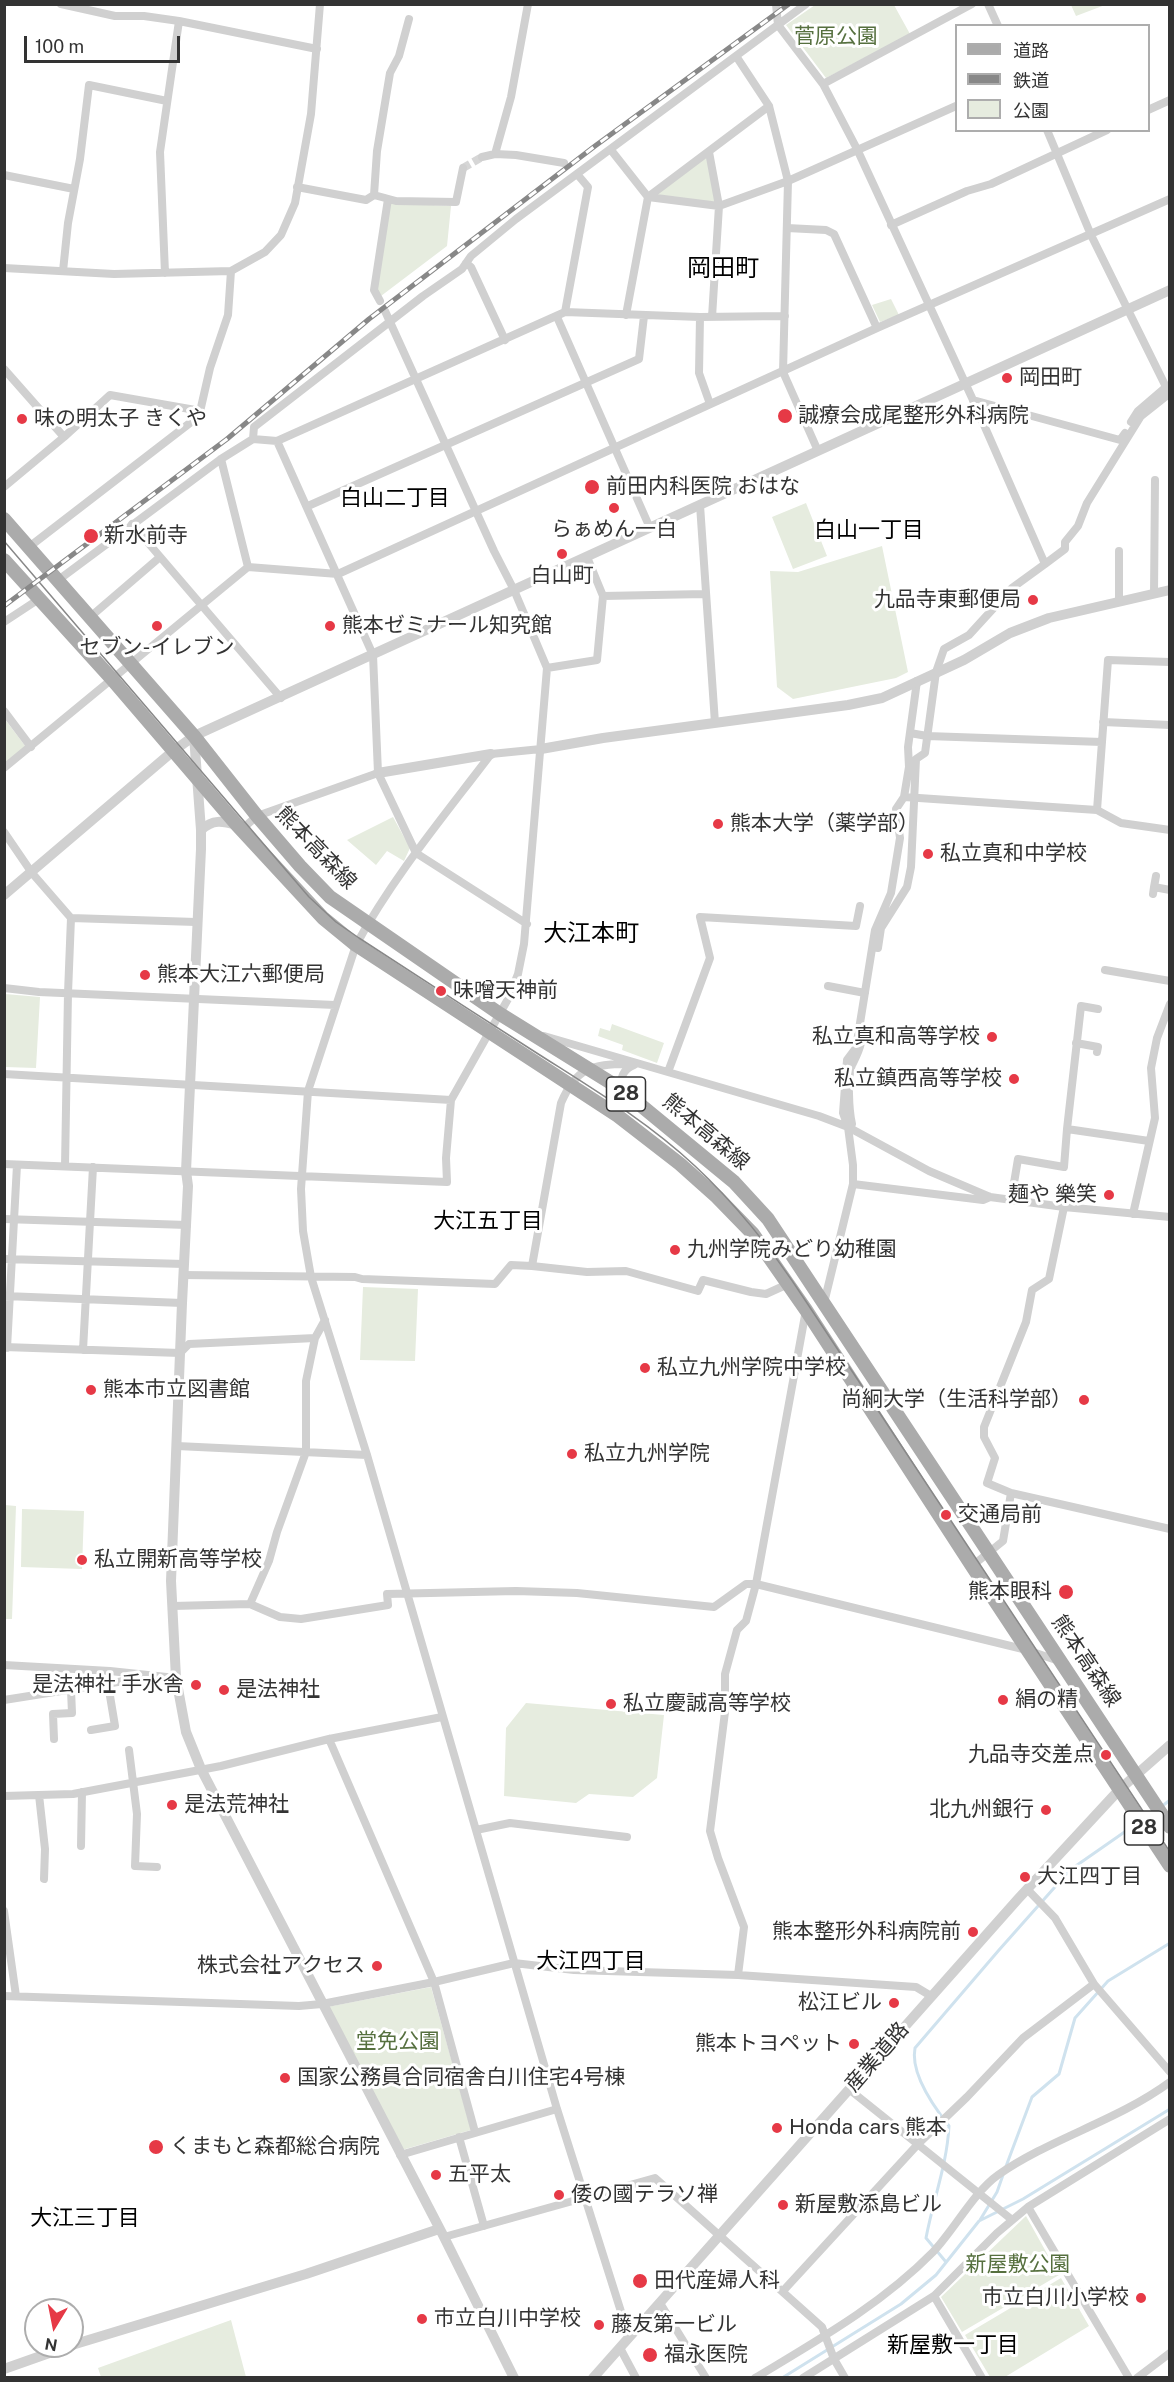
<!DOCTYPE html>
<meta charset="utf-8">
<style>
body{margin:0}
#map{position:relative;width:1174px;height:2382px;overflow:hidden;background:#fff;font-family:"Public Sans","Noto Sans JP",sans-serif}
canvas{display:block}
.frame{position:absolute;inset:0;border:6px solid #333;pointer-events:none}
.legend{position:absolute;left:955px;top:24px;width:195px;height:108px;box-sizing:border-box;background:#fff;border:2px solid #adadad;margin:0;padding:8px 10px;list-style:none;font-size:18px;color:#333}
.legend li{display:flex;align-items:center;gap:12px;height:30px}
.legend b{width:30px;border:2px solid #adadad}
.north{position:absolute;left:24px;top:2298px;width:60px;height:60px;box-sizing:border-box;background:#fff;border:2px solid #adadad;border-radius:50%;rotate:190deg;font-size:16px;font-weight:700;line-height:24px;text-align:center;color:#333}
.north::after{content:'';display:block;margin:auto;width:21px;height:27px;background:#e63946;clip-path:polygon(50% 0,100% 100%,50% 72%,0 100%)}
.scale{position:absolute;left:24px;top:36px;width:156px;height:27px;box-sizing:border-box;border:3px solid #333;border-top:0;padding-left:8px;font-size:18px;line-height:21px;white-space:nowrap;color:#333;-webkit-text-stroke:4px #fff;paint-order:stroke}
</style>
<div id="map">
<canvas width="1174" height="2382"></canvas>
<div class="frame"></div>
<ul class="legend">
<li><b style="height:8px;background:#ababab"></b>道路</li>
<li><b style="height:8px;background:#888"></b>鉄道</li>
<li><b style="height:16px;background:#e6ecdf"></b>公園</li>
</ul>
<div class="north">N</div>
<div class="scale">100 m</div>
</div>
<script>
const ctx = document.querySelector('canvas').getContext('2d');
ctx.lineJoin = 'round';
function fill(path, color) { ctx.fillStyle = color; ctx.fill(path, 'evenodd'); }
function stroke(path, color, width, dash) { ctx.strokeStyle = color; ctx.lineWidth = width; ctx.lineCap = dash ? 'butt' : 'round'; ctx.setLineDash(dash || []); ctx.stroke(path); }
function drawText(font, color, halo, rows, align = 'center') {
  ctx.font = font + ' "Public Sans","Noto Sans JP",sans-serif'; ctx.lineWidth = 6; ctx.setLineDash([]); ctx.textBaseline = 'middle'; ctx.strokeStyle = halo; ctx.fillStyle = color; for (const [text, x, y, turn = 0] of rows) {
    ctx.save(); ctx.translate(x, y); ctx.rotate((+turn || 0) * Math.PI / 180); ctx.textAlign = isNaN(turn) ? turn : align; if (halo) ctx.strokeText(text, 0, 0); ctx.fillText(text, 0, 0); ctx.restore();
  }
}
fill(new Path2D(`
 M815 5H894L910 34 826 78 786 25Z
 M1071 5H1105L1076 16Z
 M709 152 719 206 648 197Z
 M390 203 451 206 447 246 381 296 377 289Z
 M891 299 899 315 880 322 872 305Z
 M806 503 827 556 793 569 772 517Z
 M882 546 908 672 896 678 793 699 777 687 770 571 798 572Z
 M4 718 26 747 4 764Z
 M393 817 410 848 404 861 387 851 376 865 347 840Z
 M5 994 40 997 36 1068 5 1067Z
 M612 1024 664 1043 657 1063 622 1050 623 1045 598 1036 600 1028 610 1031Z
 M363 1287 418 1289 415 1361 360 1360Z
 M5 1505 16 1506 12 1619H5Z
 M22 1509 84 1511 82 1569 21 1567Z
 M526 1703 664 1715 657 1778 633 1797 589 1794 576 1803 504 1796 506 1728Z
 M431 1987 471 2130 402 2150 327 2007Z
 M1026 2216 1059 2275 962 2332 941 2297Z
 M1061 2278 1089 2326 1005 2377H990L965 2335Z
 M231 2320 246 2377H101L98 2368Z`), '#e6ecdf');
stroke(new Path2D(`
 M1161 1807 1170 1800
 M1144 1819 1155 1810
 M1005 2169 1032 2097 1059 2074 1075 2018 1108 1981 1170 1943
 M980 2220 997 2192 1003 2175
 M946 2262 926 2238C933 2200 947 2165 949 2126 934 2107 910 2073 915 2048L999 1950 1070 1870 1136 1824
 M782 2378 901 2304 936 2275 979 2221 1023 2199 1170 2109`), '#cfe2ee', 3);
stroke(new Path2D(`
 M463 168 482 157`), '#d6d6d6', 8, [8, 4]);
stroke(new Path2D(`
 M61 4 115 16H144L179 21 317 49
 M528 4 511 97 495 154 516 155 564 163
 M776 4 778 25 823 84 857 149 973 400 1045 564 1065 549V542L1078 526 1087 503 1141 416 1170 393
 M988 4 998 26
 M736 56 769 106 788 181 783 372 818 451
 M823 84 972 4
 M1148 110 1170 100
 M1047 130 1091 235 1166 387 1138 411 1131 422
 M611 150 648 197 719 206 788 181 956 106
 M709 152 719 206 712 317
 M482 157 495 154
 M4 175 74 189
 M297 187 366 200 374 195 396 201 456 202 463 168
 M374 195 377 151 390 73 399 56 409 19
 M891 225 967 191 991 184 1107 130
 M787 228 826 230 834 234 877 328 1170 199
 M466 263 471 267 505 340
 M4 268 114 274 231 271 265 252 281 235 295 203 311 114 320 4
 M63 271 68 223 80 159 89 85 167 101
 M165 273 160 152 179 21
 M380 301 374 290 388 199
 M565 312 588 187 577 174
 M626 315 648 197 769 106
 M557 317 650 528
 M700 317 699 373 710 404
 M4 369 64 437 110 395 201 411
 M973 400 1120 440 1125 433
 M253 439 254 427 423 296 462 269 471 256 516 219 806 4
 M277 441 373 655 378 773 416 853 527 924
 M221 459 248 567
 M4 487 64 437
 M700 505 715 723
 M308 506 639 359 644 316
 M132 524 281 698
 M29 547 199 416 210 368 228 315 231 271
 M587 557 603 596
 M57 581 221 459 253 439 277 441 565 312 700 317 785 316
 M1154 594 1155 480
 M1119 602V551
 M89 618 160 557
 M4 622 39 599
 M547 668 597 660 603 596 705 594
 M4 711 31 747
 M1103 722 1170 725
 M910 733 927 736 1102 742
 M541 749 491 754C444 816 393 877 356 945L308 1091 301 1189 303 1231 311 1277 367 1455 557 2109 629 2337
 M4 768 248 567 338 574 877 328
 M904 797 909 767 908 747 917 681
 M1097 810 1108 660 1170 662
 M241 830 257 816 378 773
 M4 832 32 873 71 918 68 993 65 1166
 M1154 887 1156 876
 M1153 894 1154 887 1170 890
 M71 918 196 922
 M878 948 881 928 907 887 911 867 916 759 925 753 936 672 944 649 969 635 1012 588 1045 564
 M1105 970 1170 981
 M828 986 865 993
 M4 988 39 992 335 1005
 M1098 1009 1081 1006 1067 1129 1149 1141
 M544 1036 819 1116 848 1127 929 1171 990 1197 1064 1207 1170 1217
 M1076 1043 1098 1047 1097 1052
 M668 1072 710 958 700 917 856 926 860 906
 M4 1074 451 1100
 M621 1089C621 1077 622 1070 634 1065
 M850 1125 852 1124C849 1111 847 1077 852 1065 856 1057 859 1052 861 1043
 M4 1164 447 1182 446 1158 451 1100 508 999 518 974 524 944 547 668 514 590 494 551 385 311
 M853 1184 983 1200 990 1197
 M1011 1201 1018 1159 1064 1167 1067 1129
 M1064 1207 1049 1279 1032 1290 1026 1322 984 1427V1437L995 1458 987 1483 1011 1493 1170 1529
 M1133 1214 1155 1118 1151 1068 1157 1038 1170 1004
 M4 1219 187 1225
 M4 1259 184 1264
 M532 1266 587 1272 626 1271 698 1291 703 1280 751 1292 766 1294 788 1284
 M183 1275 355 1277 362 1279 495 1284 511 1265 532 1266 561 1103C576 1068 591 1064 628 1064
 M5 1296 182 1303
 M824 1303 853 1184V1165L848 1127 843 1113 847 1060 856 1048 875 930 891 893 900 838 896 809 904 797 1097 810 1121 823 1170 830
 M4 1347 180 1353 189 1344 315 1338 325 1320
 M7 1348 17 1165
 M83 1350 93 1167
 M177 1446 367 1455
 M972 1566 1003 1541 1011 1493
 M250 1604 269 1561 277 1532 306 1452V1381L315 1338
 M173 1606 250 1604 280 1617 301 1619 388 1605 387 1594 516 1591 577 1593 714 1607 746 1584H756L1027 1650 1059 1661
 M4 1665 110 1671 176 1678
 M4 1700 143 1678
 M91 1730 115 1726 108 1684
 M54 1739 53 1714 72 1713 71 1690
 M329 1739 434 1982 475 2132
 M129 1750 137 1814 135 1866 157 1867
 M39 1795 45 1849 44 1879
 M4 1796 73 1794 221 1766 329 1739 442 1717
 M476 1830 510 1823 627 1837
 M81 1846 82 1792
 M1027 1889 1055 1918 1094 1984 1170 2072
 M4 1911 16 1996
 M738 1975 744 1927 718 1858 710 1831 725 1712V1674L737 1630 746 1621 756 1584 806 1310
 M4 1996 299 2006 322 2004 434 1982 514 1963 574 1970 738 1975 916 1987 931 1996
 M850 2090 1011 2219
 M459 2137 484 2226
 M400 2155 557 2109
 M1028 2207 1129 2378
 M444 2237 655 2178 822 2327 834 2359 845 2378
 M783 2291 919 2143 967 2097 1023 2038 1094 1984
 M934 2296 982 2378
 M660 2303 706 2378
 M620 2348 636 2378
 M755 2378C818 2340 882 2304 933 2252 954 2230 974 2192 998 2175 1051 2138 1117 2121 1170 2082
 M803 2378 934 2296 997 2233 1028 2207 1170 2119
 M1137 2378 1170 2353`), '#d0d0d0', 8);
stroke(new Path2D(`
 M194 736 201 830V849L186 1171 188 1186 182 1303 171 1581 176 1678 186 1732 201 1769 444 2237 514 2378
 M541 749 603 738 848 705 882 698 964 660 1010 633 1049 618 1170 590
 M378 773 491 754
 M201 830C213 819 222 821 237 825
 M4 895 172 752 194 736 1170 290
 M72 2345 306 2274 439 2229
 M4 2369 69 2346
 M593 2378 1018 1899 1119 1790 1170 1745`), '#d0d0d0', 10);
stroke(new Path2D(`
 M4 519 194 736 257 816 300 866 330 897 500 1014 621 1089 734 1182 768 1219 1170 1827
 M4 560 111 678 237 825 323 918 356 945 618 1116 680 1164 717 1197 753 1234 806 1310 972 1566 1170 1866`), '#ababab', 14);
stroke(new Path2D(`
 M4 541 309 897 336 922 359 938C417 976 474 1013 532 1050 588 1086 646 1120 695 1166 738 1206 773 1251 805 1300L1170 1852`), '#888', 1.5);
const rail = new Path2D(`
 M4 606 227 439 369 319 595 146 789 4`);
stroke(rail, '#888', 5);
stroke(rail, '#fff', 3, [9]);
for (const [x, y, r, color] of [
 [1007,378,6,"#e63946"],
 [785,416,8,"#e63946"],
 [22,419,6,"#e63946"],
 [592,487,8,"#e63946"],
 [614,508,6,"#e63946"],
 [91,536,8,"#e63946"],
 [562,554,6,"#e63946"],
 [1033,600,6,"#e63946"],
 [157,626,6,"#e63946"],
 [330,626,6,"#e63946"],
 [718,824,6,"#e63946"],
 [928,854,6,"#e63946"],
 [145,975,6,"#e63946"],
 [441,991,6,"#e63946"],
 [992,1037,6,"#e63946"],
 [1014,1079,6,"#e63946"],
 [1109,1195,6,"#e63946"],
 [675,1250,6,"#e63946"],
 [645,1368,6,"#e63946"],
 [91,1390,6,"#e63946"],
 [1084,1400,6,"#e63946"],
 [572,1454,6,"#e63946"],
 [946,1515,6,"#e63946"],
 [82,1560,6,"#e63946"],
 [1066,1592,8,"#e63946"],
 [196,1685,6,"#e63946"],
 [224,1690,6,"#e63946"],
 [1003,1700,6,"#e63946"],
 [611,1704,6,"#e63946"],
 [1106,1755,6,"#e63946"],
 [172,1805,6,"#e63946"],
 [1046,1810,6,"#e63946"],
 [1025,1877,6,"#e63946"],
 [973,1932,6,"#e63946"],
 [377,1966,6,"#e63946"],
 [894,2003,6,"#e63946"],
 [854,2044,6,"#e63946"],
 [285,2078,6,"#e63946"],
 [777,2128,6,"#e63946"],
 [156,2147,8,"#e63946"],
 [436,2175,6,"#e63946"],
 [559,2195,6,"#e63946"],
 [783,2205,6,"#e63946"],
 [640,2281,8,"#e63946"],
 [1141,2298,6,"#e63946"],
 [422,2319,6,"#e63946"],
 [599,2325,6,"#e63946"],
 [650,2355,8,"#e63946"]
]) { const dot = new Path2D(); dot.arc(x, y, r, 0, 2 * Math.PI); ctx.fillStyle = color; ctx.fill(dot); stroke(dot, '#fff', 2); }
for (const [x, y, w] of [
 [626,1094,39],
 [1144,1828,39]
]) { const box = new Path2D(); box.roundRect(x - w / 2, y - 17, w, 34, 4.5); ctx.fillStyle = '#fff'; ctx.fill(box); stroke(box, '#333', 1.5); }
drawText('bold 20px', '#333', null, [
 ["28",626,1094],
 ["28",1144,1828]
]);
drawText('21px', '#56703f', '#fff', [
 ["菅原公園",836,37],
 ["堂免公園",398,2042],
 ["新屋敷公園",1018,2265]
]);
drawText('21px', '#333', '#fff', [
 ["岡田町",1019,378],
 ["誠療会成尾整形外科病院",798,416],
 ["味の明太子 きくや",34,419],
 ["前田内科医院 おはな",606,487],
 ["らぁめん一白",614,530,"center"],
 ["新水前寺",104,536],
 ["白山町",562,576,"center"],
 ["九品寺東郵便局",1021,600,"right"],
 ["熊本ゼミナール知究館",342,626],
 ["セブン-イレブン",157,648,"center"],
 ["熊本大学（薬学部）",730,824],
 ["私立真和中学校",940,854],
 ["熊本大江六郵便局",157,975],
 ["味噌天神前",453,991],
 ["私立真和高等学校",980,1037,"right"],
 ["私立鎮西高等学校",1002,1079,"right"],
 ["麺や 樂笑",1097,1195,"right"],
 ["九州学院みどり幼稚園",687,1250],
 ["私立九州学院中学校",657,1368],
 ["熊本市立図書館",103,1390],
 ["尚絅大学（生活科学部）",1072,1400,"right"],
 ["私立九州学院",584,1454],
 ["交通局前",958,1515],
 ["私立開新高等学校",94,1560],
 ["熊本眼科",1052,1592,"right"],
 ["是法神社 手水舎",184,1685,"right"],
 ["是法神社",236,1690],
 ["絹の精",1015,1700],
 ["私立慶誠高等学校",623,1704],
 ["九品寺交差点",1094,1755,"right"],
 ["是法荒神社",184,1805],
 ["北九州銀行",1034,1810,"right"],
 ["大江四丁目",1037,1877],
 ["熊本整形外科病院前",961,1932,"right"],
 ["株式会社アクセス",365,1966,"right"],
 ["松江ビル",882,2003,"right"],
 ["熊本トヨペット",842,2044,"right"],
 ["国家公務員合同宿舎白川住宅4号棟",297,2078],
 ["Honda cars 熊本",789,2128],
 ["くまもと森都総合病院",170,2147],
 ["五平太",448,2175],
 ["倭の國テラソ禅",571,2195],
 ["新屋敷添島ビル",795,2205],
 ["田代産婦人科",654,2281],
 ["市立白川小学校",1129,2298,"right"],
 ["市立白川中学校",434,2319],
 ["藤友第一ビル",611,2325],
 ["福永医院",664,2355]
], 'left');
drawText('21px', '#333', '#fff', [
 ["熊本高森線",316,848,46],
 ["熊本高森線",706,1132,40],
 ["熊本高森線",1086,1661,56],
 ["産業道路",877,2057,-49]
]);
drawText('22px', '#000', '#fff', [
 ["白山二丁目",395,498],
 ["白山一丁目",869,530],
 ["大江五丁目",488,1221],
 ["大江四丁目",591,1961],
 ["大江三丁目",85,2218],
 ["新屋敷一丁目",953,2345]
]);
drawText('24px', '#000', '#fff', [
 ["岡田町",723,269],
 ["大江本町",591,934]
]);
</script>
